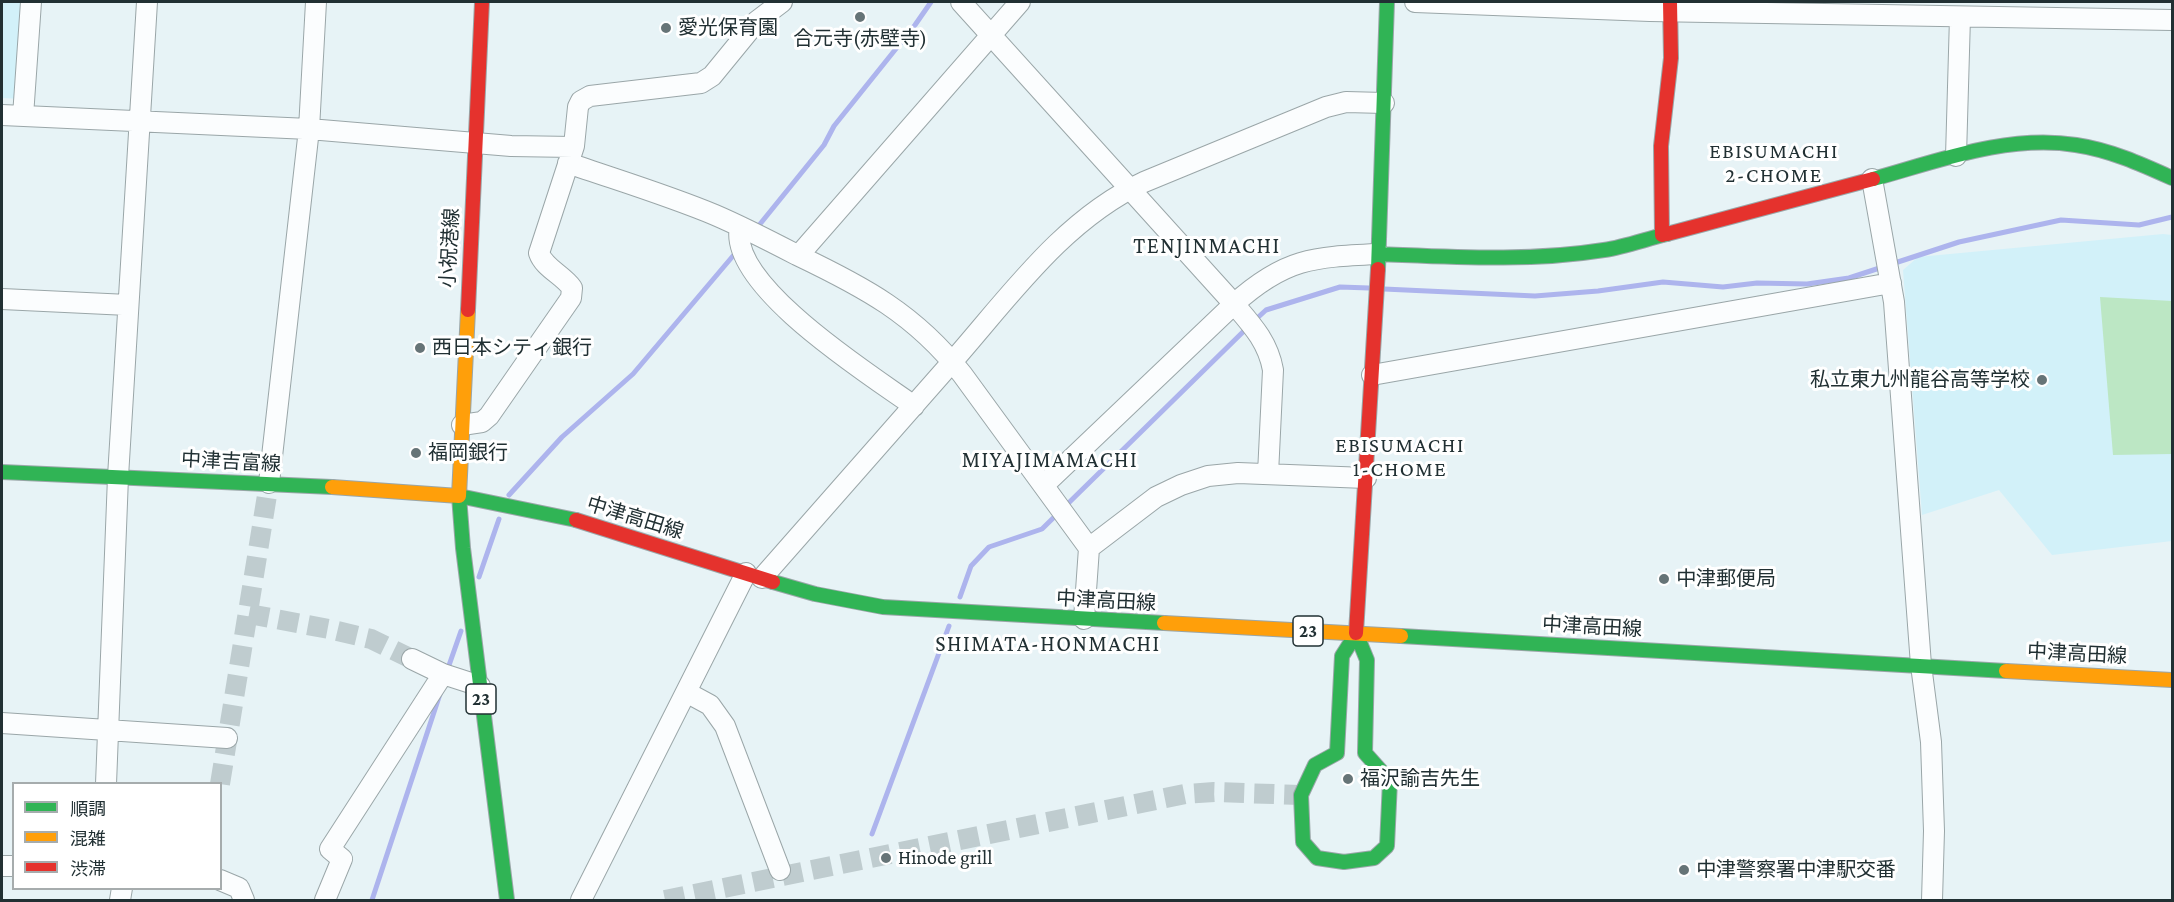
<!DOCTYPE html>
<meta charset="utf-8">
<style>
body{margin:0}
#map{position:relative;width:2174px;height:902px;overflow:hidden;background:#e7f3f6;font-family:"Crimson Pro","Noto Sans JP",serif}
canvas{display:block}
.frame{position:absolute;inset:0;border:3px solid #213033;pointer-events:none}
.legend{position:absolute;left:12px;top:782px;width:210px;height:108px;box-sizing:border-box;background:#fff;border:2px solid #a6acad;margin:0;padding:8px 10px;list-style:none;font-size:18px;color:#213033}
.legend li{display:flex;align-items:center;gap:12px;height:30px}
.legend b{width:30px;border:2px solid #a6acad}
</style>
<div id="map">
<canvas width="2174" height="902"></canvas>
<div class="frame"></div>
<ul class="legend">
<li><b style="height:8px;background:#30b455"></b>順調</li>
<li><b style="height:8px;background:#ff9f0a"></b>混雑</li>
<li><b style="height:8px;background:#e5322d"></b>渋滞</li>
</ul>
</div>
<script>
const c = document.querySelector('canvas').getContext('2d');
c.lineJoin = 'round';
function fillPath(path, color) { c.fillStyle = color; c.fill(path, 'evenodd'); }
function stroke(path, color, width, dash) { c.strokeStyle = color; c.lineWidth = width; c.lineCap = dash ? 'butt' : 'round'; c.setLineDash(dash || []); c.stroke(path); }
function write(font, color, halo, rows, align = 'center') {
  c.font = font + ' "Crimson Pro","Noto Sans JP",serif'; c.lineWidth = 6; c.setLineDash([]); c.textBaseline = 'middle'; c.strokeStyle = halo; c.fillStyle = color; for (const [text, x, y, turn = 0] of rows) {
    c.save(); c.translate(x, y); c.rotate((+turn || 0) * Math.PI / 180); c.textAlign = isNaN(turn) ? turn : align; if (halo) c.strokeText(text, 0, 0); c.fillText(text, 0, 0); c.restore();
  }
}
const built = new Path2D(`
 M2 2H27L23 99 2 98Z
 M2163 234 2172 235V541L2052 555 1999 490 1922 515 1903 270 1918 257Z`);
const green = new Path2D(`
 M2100 297 2172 301V454L2113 455Z`);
const stream = new Path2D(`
 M756 229 824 145 834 126 915 25 931 2
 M1384 289 1535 296 1598 291 1663 282 1723 287 1757 283 1807 284 1849 278 1959 242 2061 220 2139 225 2172 217
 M1254 321 1266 310 1340 287 1369 288
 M509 495 562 437 633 374 738 250
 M479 577 499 519
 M960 597 971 566 989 547 1042 529 1248 327
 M447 671 461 631
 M872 834 949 626
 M372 900 440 694`);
const streetTunnel = new Path2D(`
 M249 614 329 629 371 639 412 659
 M220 784 269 483
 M665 900 1185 794 1214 792 1301 795`);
const street = new Path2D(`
 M961 2 1234 304C1252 325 1268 342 1273 370L1268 474
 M1415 2 1650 11 2172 20
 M2 115 309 129 511 146 573 147
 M23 116 31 2
 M1956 156 1960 17
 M568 163C617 180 667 195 715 215 743 227 770 241 797 255 864 287 915 314 962 374L1089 548 1084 619
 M1872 179 1894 302 1921 665 1931 742 1934 831 1932 900
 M740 227C727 285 872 376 914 406
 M799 255 1020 2
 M2 299 128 305
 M1372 375 1891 283
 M462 425 482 422 489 416 571 298 572 288C563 275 544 268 539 253L574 146 578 107 581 101 590 96 701 83 712 76 757 21 782 2
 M269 483 309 129 316 2
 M1044 485 1234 304C1285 258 1313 257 1379 254
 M1089 548 1156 497 1181 485 1208 476 1238 473 1366 478
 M762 578C825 506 889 434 952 362 1010 296 1063 220 1144 182L1326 107 1346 102 1384 103
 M412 659 443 674 480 686
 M686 692 710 705 725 726 780 870
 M2 723 227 738
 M106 784 118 477 147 2
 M2 866H14
 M220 880 239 888 244 900
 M120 900 122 888
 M325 900 342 859 330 849 443 674
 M581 900 746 573`);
const fast = new Path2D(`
 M1873 179C1938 161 2008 134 2076 145 2110 150 2141 164 2172 178
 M1379 254C1454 257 1529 262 1604 250 1625 247 1646 239 1667 234
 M1378 269 1387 2
 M2 472 332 487
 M773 582 815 594 883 607 1164 623
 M1356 634 1342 656 1337 753 1315 765 1301 795 1303 842 1317 858 1344 862 1374 858 1387 846 1390 781 1365 753 1367 660 1356 633
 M1401 636 2006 671
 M507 900 463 548 459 496 576 520`);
const slow = new Path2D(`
 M332 487 459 496 468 310
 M1164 623 1401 636
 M2006 671 2172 680`);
const jam = new Path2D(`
 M1667 234 1873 179
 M1662 235 1661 146 1671 58 1670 2
 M468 310 482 2
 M576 520 773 582
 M1356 633 1378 269`);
const markers = [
 [860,17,6,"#667477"],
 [666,28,6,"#667477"],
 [420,348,6,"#667477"],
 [2042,380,6,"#667477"],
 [416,453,6,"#667477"],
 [1664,579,6,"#667477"],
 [1348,779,6,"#667477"],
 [886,858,6,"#667477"],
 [1684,870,6,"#667477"]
];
const shields = [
 [1308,631,30],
 [481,699,30]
];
const shieldNames = [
 ["23",1308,631],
 ["23",481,699]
];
const poiNames = [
 ["愛光保育園",678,28],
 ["合元寺(赤壁寺)",860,39,"center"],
 ["西日本シティ銀行",432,348],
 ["私立東九州龍谷高等学校",2030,380,"right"],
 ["福岡銀行",428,453],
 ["中津郵便局",1676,579],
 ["福沢諭吉先生",1360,779],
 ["Hinode grill",898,858],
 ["中津警察署中津駅交番",1696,870]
];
const streetNames = [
 ["小祝港線",450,248,-87],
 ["中津吉富線",231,462,3],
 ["中津高田線",635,518,17],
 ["中津高田線",1106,601,3],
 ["中津高田線",1592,627,3],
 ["中津高田線",2077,654,3]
];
const neighbourhoodNames = [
 ["EBISUMACHI",1774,152],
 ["2-CHOME",1774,176],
 ["EBISUMACHI",1400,446],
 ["1-CHOME",1400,470]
];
const quarterNames = [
 ["TENJINMACHI",1207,246],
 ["MIYAJIMAMACHI",1050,460],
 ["SHIMATA-HONMACHI",1048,644]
];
fillPath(built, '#d2f1f9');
fillPath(green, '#bce7c4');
stroke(stream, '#adb4ed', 5);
stroke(streetTunnel, '#bfcccf', 20, [20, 10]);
stroke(street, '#9aa6a8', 22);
stroke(fast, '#9aa6a8', 16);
stroke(slow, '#9aa6a8', 16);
stroke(jam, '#9aa6a8', 16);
stroke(street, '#fbfdfe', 20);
stroke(fast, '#30b455', 14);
stroke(slow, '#ff9f0a', 14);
stroke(jam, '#e5322d', 14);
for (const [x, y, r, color] of markers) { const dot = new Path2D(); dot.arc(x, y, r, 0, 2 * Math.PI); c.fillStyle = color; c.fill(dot); stroke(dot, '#fff', 2); }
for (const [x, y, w] of shields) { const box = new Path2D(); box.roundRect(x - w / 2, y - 15, w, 30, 4.5); c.fillStyle = '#fff'; c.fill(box); stroke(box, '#213033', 1.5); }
write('bold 18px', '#213033', null, shieldNames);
write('20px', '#213033', '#fff', poiNames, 'left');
write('20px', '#213033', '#fff', streetNames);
c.letterSpacing = '1.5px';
write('21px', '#213033', '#fff', neighbourhoodNames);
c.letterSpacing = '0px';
c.letterSpacing = '1.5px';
write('22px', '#213033', '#fff', quarterNames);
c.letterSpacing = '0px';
</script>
